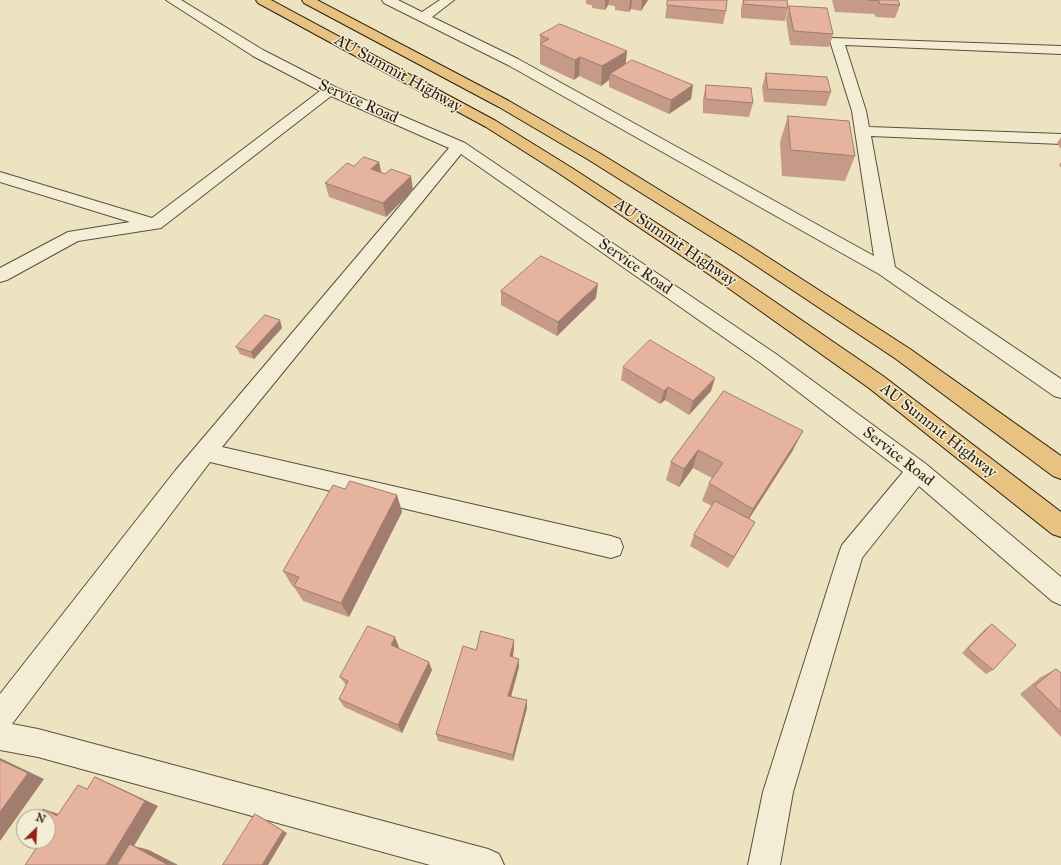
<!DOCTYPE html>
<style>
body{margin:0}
#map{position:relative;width:1061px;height:865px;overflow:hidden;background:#eee3c0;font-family:"IM FELL Great Primer",serif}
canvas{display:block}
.north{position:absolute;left:16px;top:809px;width:40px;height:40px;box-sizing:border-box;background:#f4edd6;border:1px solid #a49a87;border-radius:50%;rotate:24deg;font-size:11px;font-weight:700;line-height:16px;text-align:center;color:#2c1e11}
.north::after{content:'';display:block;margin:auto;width:14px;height:18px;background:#8f2418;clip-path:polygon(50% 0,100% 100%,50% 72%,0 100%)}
</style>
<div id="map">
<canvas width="1061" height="865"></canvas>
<div class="north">N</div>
</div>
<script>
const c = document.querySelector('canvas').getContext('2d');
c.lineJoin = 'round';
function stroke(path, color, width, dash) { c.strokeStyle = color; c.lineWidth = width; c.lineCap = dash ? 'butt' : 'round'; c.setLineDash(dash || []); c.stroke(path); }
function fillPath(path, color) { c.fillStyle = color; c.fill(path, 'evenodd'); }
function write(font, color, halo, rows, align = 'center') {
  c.font = font + ' "IM FELL Great Primer",serif'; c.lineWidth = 3; c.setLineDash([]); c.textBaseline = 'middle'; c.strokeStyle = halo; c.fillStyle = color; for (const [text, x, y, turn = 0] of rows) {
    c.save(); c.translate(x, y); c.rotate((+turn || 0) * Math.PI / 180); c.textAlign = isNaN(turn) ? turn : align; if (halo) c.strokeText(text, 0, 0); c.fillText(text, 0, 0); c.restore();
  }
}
const minor = new Path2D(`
 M166 0H181L263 50 335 87 465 143 776 354 926 464 1061 577V605L1052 601 919 486 862 558 793 792 780 865H748L763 792 839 553 842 545 903 472 762 364 461 154 222 447 611 536 620 539 623 547 620 555 611 558 210 462 12 724 38 729 488 849 499 854 504 865H430L38 757 0 750V694L175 471 449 148 331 96 161 228 78 241 7 280 0 282V268L68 232 130 222 0 182V172L152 218 320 91 253 56Z
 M382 0H398L422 12 440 0H454L432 17 518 59 874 256 852 111 830 41 832 38 1061 46V54L845 45 866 111 869 127 1061 134V144L871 136 895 267 1061 379V398L1054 396 879 274 508 65 384 3Z`);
const primary = new Path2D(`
 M256 0H271L496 121 572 168 724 267 883 376 1061 512V537L1052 534 869 388 710 275 560 174 486 127 258 3Z
 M302 0H317L509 101 601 154 752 247 910 349 1061 456V479L1053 476 896 359 740 255 589 160 499 107 304 3Z`);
const wall = new Path2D(`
 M586 0H648L641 11 631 9 629 12 615 10V6L608 5 605 10 592 8V5L586 4Z
 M743 0H787L788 8 785 21 741 18V9Z
 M832 0H898L900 5 895 18 876 17 874 14 835 12Z
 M667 5 726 11 723 24 665 18Z
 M789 6 833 34 829 47 790 45 786 19Z
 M540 35 627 51 625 64 693 85 691 99 669 114 609 87V80L601 86 579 76 574 80 540 64Z
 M766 73 831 92 826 106 764 102 762 87Z
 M706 85 753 103 749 117 703 113V99Z
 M788 116 855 156 845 181 782 176 780 142Z
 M1061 137V149L1057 143Z
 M379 162 381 173 413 190 386 217 329 197 325 183 354 166Z
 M1061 162V168L1059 165Z
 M501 291 596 298 557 336 501 305Z
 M282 328 254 359 240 354 236 347Z
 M623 367 711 391 689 415 665 400 660 404 621 380Z
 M724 391 793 450 749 519 755 522 749 533 728 568 690 546 694 535 712 506 702 501 709 483 712 478 693 468 679 487 666 480 671 462Z
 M345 489 397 495 402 512 349 617 303 601 294 587H293L283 571Z
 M992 624 993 670 986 674 962 653 985 629Z
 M399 647 398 649 432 670 402 733 344 707 339 699 346 685 340 677Z
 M514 649 513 657 519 667 511 696 527 708 513 761 438 741 436 734 476 650Z
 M1056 669 1061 673V737L1020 694 1041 677Z`);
const shadedWall = new Path2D(`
 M605 0H609L608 5 605 10Z
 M630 0H632L631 9 629 12Z
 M642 0H648L641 11Z
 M627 51 625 71 610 74 609 80 601 86 602 66Z
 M580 57 579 76 574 80 575 60Z
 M693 85 691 99 669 114 671 100Z
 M379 162 382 176 371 169Z
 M411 176 413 190 386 217 383 203Z
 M598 284 596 298 557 336 558 322Z
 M280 320 282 328 254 359 251 352Z
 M715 378 711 391 689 415 693 401Z
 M668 387 665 400 660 404 664 391Z
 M803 431 793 450 745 525 753 509Z
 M698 450 693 468 679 487 684 469Z
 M397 495 402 512 349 617 341 603Z
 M755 522 749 533 728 568 734 557Z
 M395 637 399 647 395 655 391 645Z
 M514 640V649L511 665 510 656Z
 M519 659V667L509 704 508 696Z
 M429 662 432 670 402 733 398 725Z
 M527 700V708L513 761V755Z
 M0 758 44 779 0 841Z
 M95 777 109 783 158 806 134 846 149 850 178 865H106Z
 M43 809 59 814 57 816Z
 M259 816 287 833 268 865H262Z`);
const building = new Path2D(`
 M668 0H727L726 11 667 5Z
 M744 0H787L788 8 744 4Z
 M868 0H898L900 5 880 4 879 1Z
 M789 6 827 8 833 34 794 31Z
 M560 24 627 51 602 66 580 57 575 60 540 44 549 39 540 35Z
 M632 60 693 85 671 100 610 74Z
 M766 73 827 77 831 92 768 89Z
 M706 85 751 88 753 103 706 99Z
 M788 116 849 121 855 156 791 150Z
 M364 157 379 162 371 169 385 174 391 169 411 176 383 203 325 183 347 163 354 166Z
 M541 256 598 284 558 322 501 291Z
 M265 315 280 320 251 352 236 347Z
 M650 340 715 378 693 401 668 387 664 391 623 367Z
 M724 391 803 431 753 509 709 483 723 463 698 450 684 469 671 462Z
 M350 481 397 495 341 603 294 586 299 577 283 571 333 485 345 489Z
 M715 501 755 522 734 557 694 535Z
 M992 624 1016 645 993 670 968 649Z
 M368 626 395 637 391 645 429 662 398 725 339 699 348 681 340 677Z
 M481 631 514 640 510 656 519 659 508 696 527 700 513 755 436 734 463 646 476 650Z
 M1056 669 1061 673V712L1035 686Z
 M0 760 28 773 0 812Z
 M95 777 145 801 106 865H25L39 844 33 841H48V817H38L43 809 57 816 78 785 87 789Z
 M255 814 283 831 262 865H223Z
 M130 844 168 865H117Z`);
const streetNames = [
 ["AU Summit Highway",398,74,29],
 ["Service Road",358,102,24],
 ["AU Summit Highway",675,243,34],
 ["Service Road",635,267,35],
 ["AU Summit Highway",938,431,38],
 ["Service Road",898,457,38]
];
stroke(minor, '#5c4f3d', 2);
stroke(primary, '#2c1e11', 2);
fillPath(minor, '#f4edd6');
fillPath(primary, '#e7c280');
fillPath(wall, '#c59a88');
fillPath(shadedWall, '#a07d6f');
fillPath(building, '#e5b39e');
stroke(building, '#a07d6f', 1);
write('16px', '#2c1e11', '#f4edd6', streetNames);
</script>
